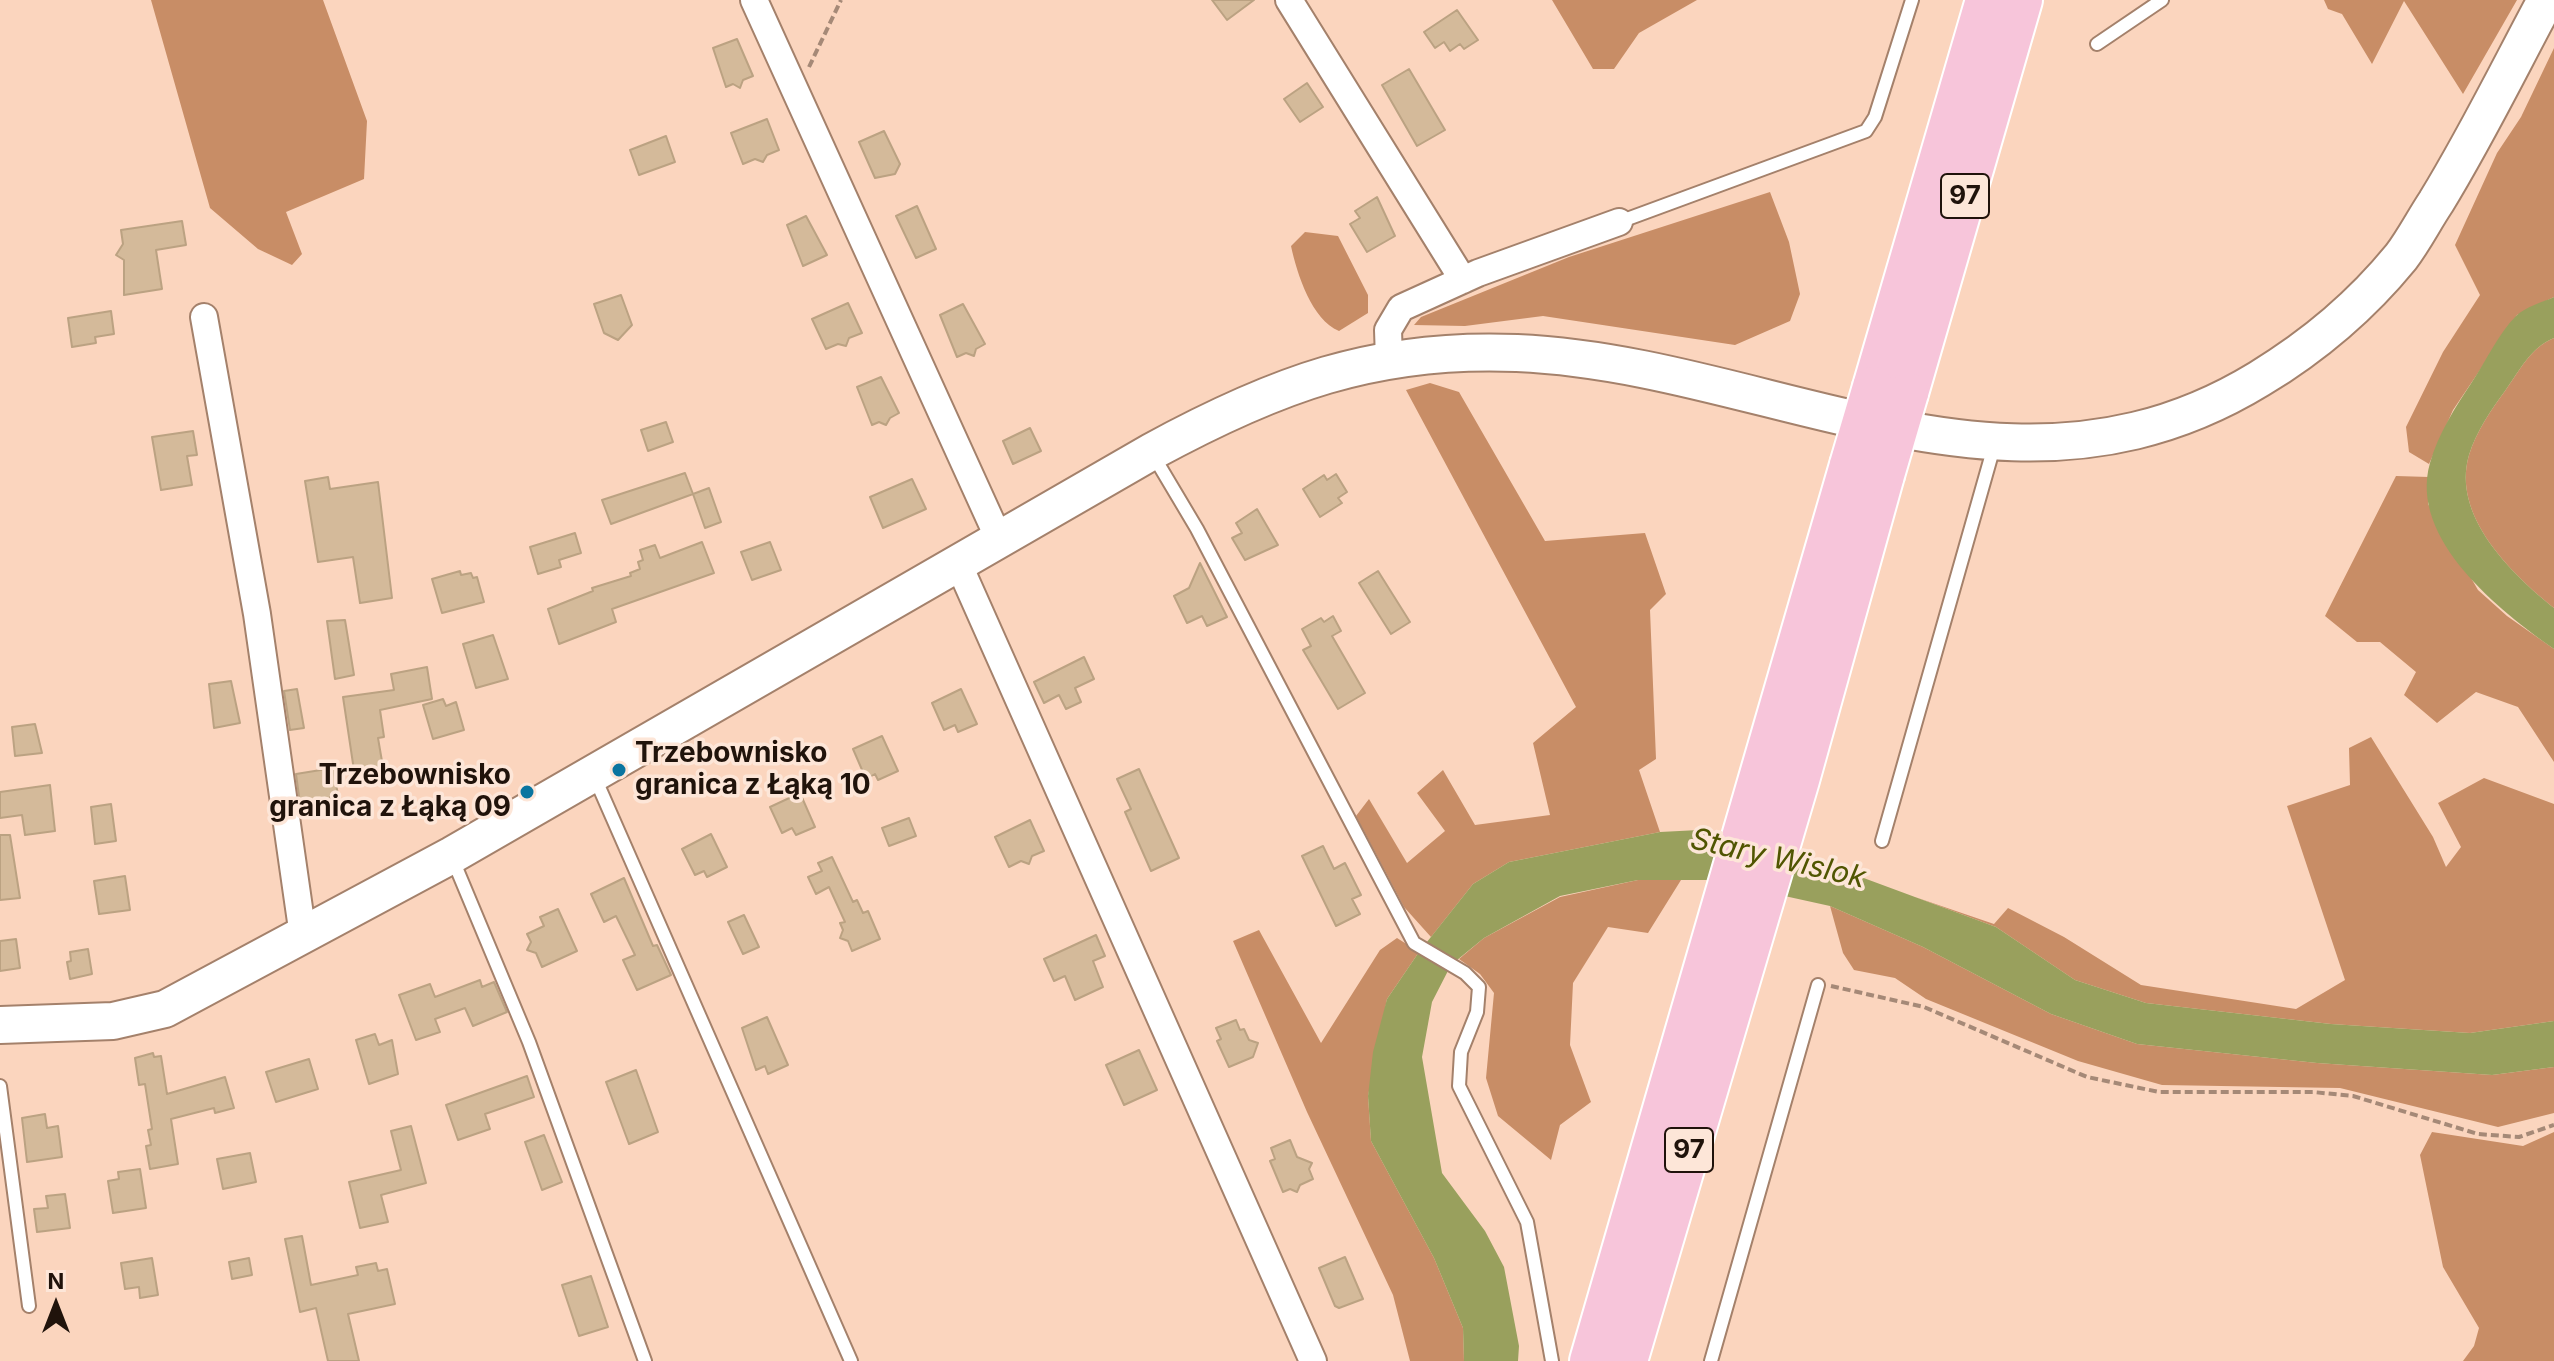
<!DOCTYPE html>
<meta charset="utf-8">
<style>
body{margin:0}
#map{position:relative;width:2554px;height:1361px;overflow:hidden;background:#fbd5be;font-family:Inter,sans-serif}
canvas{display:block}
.north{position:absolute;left:16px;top:1265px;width:80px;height:80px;-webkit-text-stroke:6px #fde6d8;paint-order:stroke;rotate:0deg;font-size:22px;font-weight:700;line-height:32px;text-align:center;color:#20130b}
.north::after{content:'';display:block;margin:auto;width:28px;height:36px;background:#20130b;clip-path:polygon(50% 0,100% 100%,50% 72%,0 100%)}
</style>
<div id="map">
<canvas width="2554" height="1361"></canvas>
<div class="north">N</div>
</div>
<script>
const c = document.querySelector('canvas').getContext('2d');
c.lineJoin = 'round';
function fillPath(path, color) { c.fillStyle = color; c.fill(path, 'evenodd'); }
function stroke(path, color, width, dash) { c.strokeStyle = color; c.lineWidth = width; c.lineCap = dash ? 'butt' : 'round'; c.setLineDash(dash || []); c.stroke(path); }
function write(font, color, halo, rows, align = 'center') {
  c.font = font + ' Inter,sans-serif'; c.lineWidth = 7; c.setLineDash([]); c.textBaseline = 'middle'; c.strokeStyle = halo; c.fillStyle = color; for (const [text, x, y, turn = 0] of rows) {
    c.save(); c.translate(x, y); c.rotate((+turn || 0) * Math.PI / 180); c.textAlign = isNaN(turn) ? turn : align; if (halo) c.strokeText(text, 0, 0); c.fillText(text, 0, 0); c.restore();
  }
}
const forest = new Path2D(`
 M151 0H323L367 121 364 179 286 212 302 254 292 265 258 249 210 208Z
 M1552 0H1697L1639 33 1614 69H1593Z
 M2324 0H2517L2463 94 2404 1 2372 64 2342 14 2328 9Z
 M2554 48V297L2517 315 2453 410 2429 464 2409 452 2406 427 2443 352 2480 295 2455 245 2497 153 2521 117Z
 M1770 192 1789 242 1800 294 1790 321 1735 345 1543 316 1465 326 1414 325 1421 317 1569 257Z
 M1305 232 1338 236 1368 295V313L1339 331C1312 320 1297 274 1291 246Z
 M2554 338V608C2512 574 2451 516 2469 455 2476 432 2491 410 2505 391 2520 370 2530 348 2554 338Z
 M1430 383 1459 392 1545 541 1645 533 1666 594 1650 610 1656 759 1639 770 1660 832 1509 862 1473 884 1431 937 1404 907 1356 816 1369 799 1407 863 1445 831 1417 793 1443 770 1475 825 1550 815 1533 743 1576 707 1406 390Z
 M2396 476 2429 477 2428 504 2478 590 2507 616 2554 649V762L2518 707 2476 692 2437 723 2404 695 2416 672 2380 642H2357L2325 616Z
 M2371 737 2433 837 2446 867 2461 847 2438 803 2484 778 2554 804V1021L2470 1033 2331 1024 2146 1003 2075 980 1996 927 1915 897 1994 924 2008 908 2064 937 2141 985 2296 1009 2345 980 2287 806 2350 785 2349 748Z
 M1638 880H1681L1648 933 1608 927 1573 983 1570 1045 1591 1102 1560 1125 1551 1160 1498 1116 1486 1078 1494 993 1480 974 1459 959 1484 938 1560 897Z
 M1830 906 1923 947 2051 1014 2137 1044 2317 1063 2492 1075 2554 1067V1113L2498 1127 2340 1088 2162 1085 2078 1061 1926 999 1895 978 1854 970 1843 953Z
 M1259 930 1321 1043 1380 950 1397 938 1419 952 1387 999 1368 1096 1371 1141 1434 1258 1463 1328 1464 1361H1410L1393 1295 1307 1112 1233 941Z
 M2432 1132 2523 1146 2554 1132V1361H2463L2474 1346 2479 1328 2443 1267 2420 1155Z`);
const water = new Path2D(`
 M2554 297V338C2530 348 2520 370 2505 391 2491 410 2476 432 2469 455 2451 516 2512 574 2554 608V649C2500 611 2408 539 2430 463 2438 434 2456 406 2472 382 2486 361 2499 333 2516 316 2525 307 2543 302 2554 297Z
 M1699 830 1761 840 1996 927 2075 980 2146 1003 2331 1024 2470 1033 2554 1021V1067L2492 1075 2317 1063 2137 1044 2051 1014 1923 947 1830 906 1712 880H1638L1560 896 1484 938 1451 965 1432 1002 1422 1057 1442 1173 1485 1231 1504 1267 1519 1346 1518 1361H1464L1463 1328 1434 1258 1371 1141 1368 1096 1373 1052 1387 999 1419 952 1473 884 1509 862 1660 832Z`);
const building = new Path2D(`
 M1212 0H1254L1227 20Z
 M1457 10 1478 40 1464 49 1460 44 1450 51 1444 42 1435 48 1424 32Z
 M737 39 753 76 743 80 740 88 733 84 726 87 713 48Z
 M1409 69 1445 130 1417 146 1382 85Z
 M1307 83 1323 107 1300 122 1284 99Z
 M767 119 779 150 767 155 763 162 755 159 743 164 731 133Z
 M884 131 900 164 895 174 875 178 859 142Z
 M666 136 675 162 639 175 630 150Z
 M1377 197 1395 236 1367 252 1350 224 1360 218 1355 211Z
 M917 206 936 249 916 258 896 216Z
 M806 216 827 255 803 266 787 225Z
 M182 221 186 245 156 250 162 289 124 295V260L116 255 123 244 121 230Z
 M621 295 632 325 618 340 604 333 594 304Z
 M848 303 862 333 849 338 846 346 838 344 826 349 812 319Z
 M963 304 985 344 976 349 974 356 966 353 957 357 940 315Z
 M111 311 114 334 95 337 96 343 72 347 68 318Z
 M881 377 899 413 890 418 886 425 879 422 872 425 857 387Z
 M666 422 673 442 648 451 641 430Z
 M1030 428 1041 451 1013 464 1003 441Z
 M193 431 197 455 187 456 192 485 161 490 152 437Z
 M685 473 693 494 611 524 602 500Z
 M1336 474 1347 492 1338 498 1342 503 1320 517 1303 489 1324 475 1327 480Z
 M328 477 330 489 378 482 392 598 360 603 353 557 318 562 305 481Z
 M912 479 926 509 883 528 870 497Z
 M709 488 721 522 705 528 693 494Z
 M1257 509 1278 545 1245 560 1232 538 1242 533 1236 523Z
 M575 533 581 553 559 560 561 567 538 574 530 547Z
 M702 542 714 573 612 609 616 622 559 644 548 609 593 591 592 588 631 576 630 573 640 569 638 562 643 560 640 550 655 545 660 558Z
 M770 542 781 570 752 580 741 552Z
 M1200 563 1227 617 1207 626 1202 616 1187 623 1174 596 1189 588Z
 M460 571 461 575 471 573 473 578 477 577 484 602 442 613 432 579Z
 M1378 571 1410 622 1391 634 1359 583Z
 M1333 616 1341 631 1332 636 1365 693 1338 709 1303 650 1311 646 1302 629 1321 618 1324 622Z
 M345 620 354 675 335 679 327 621Z
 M493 635 508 679 476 688 463 644Z
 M1084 657 1094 679 1075 688 1081 702 1066 709 1059 695 1044 703 1034 682Z
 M427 667 432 699 380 710 384 737 378 738 384 773 355 777 343 697 394 690 391 674Z
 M231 681 240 723 214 728 209 684Z
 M297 689 304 728 290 730 284 691Z
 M961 689 977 724 958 732 955 725 944 730 932 703Z
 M443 699 446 706 456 702 464 730 433 739 423 705Z
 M35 724 42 753 15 756 12 727Z
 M882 736 898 771 878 780 875 774 866 779 853 749Z
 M333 768 338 795 330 797 331 806 301 811 296 774Z
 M1139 769 1179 858 1151 871 1125 812 1131 809 1117 779Z
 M50 785 55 831 25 835 22 815 0 818V792Z
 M800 793 815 827 796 835 792 828 782 833 770 807Z
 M111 804 116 841 95 844 91 807Z
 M909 818 916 836 889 846 882 828Z
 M1030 820 1044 851 1032 856 1029 864 1021 861 1009 867 995 837Z
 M711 834 727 867 707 877 704 871 695 875 682 849Z
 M0 835H10L20 898 0 900Z
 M1323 846 1334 869 1345 863 1361 895 1352 899 1360 914 1336 926 1302 856Z
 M832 857 853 902 857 900 863 913 868 911 880 939 852 951 848 941 840 938 843 930 840 923 845 922 829 887 816 894 808 877 822 871 818 863Z
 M125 876 130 910 99 914 94 881Z
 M624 878 653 946 657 945 671 975 637 990 623 960 635 955 616 916 604 922 591 894Z
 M558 909 577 951 542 967 536 953 527 950 531 942 527 934 544 926 540 917Z
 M744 915 759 947 743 954 728 922Z
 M1096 935 1105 956 1093 961 1103 987 1075 1000 1065 976 1054 981 1044 959Z
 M16 939 20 968 0 971V941Z
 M88 949 92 974 70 979 67 962 71 961 70 952Z
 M480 980 482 987 494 982 507 1012 473 1026 465 1008 435 1019 440 1032 416 1040 399 995 430 984 435 997Z
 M767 1017 788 1065 768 1074 765 1066 756 1070 742 1028Z
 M1236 1020 1240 1030 1244 1029 1249 1040 1258 1043 1253 1057 1229 1067 1217 1041 1221 1039 1216 1028Z
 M375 1034 379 1045 392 1040 398 1074 369 1084 356 1040Z
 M1139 1050 1157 1090 1124 1105 1106 1065Z
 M153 1053 154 1057 161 1056 167 1094 225 1077 234 1108 215 1113 214 1108 171 1119 178 1164 150 1169 146 1146 151 1145 148 1130 152 1129 145 1084 139 1085 135 1058Z
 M309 1059 318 1089 276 1102 266 1072Z
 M636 1070 658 1132 629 1144 606 1082Z
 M527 1076 534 1097 485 1114 490 1129 458 1140 446 1105Z
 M45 1114 47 1128 58 1126 62 1157 27 1162 22 1118Z
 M411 1126 426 1183 381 1195 388 1222 360 1228 349 1182 401 1170 391 1131Z
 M544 1135 562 1182 542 1190 525 1142Z
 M1290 1140 1297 1157 1312 1163 1309 1169 1313 1179 1300 1185 1297 1192 1290 1189 1283 1192 1270 1161 1275 1159 1271 1148Z
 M250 1153 256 1182 223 1189 217 1159Z
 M140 1169 146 1208 113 1213 108 1181 119 1179 118 1172Z
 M65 1194 70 1228 37 1232 34 1209 48 1208 46 1196Z
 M302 1236 311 1285 358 1275 356 1267 376 1263 378 1271 387 1269 395 1304 348 1314 359 1361H328L316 1308 300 1312 285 1239Z
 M1345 1257 1363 1299 1339 1308 1335 1306 1319 1268Z
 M152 1258 158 1295 140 1298 139 1287 125 1289 121 1263Z
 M249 1258 252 1275 232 1279 229 1262Z
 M591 1276 608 1327 579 1336 562 1285Z`);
const path = new Path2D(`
 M809 67 841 0
 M1831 986 1924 1007 2087 1077 2159 1092H2313L2353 1096 2478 1134 2519 1137 2554 1125`);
const lane = new Path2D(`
 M2097 44 2162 0
 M1619 222 1866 131 1875 117 1912 0
 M1153 455 1197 529 1414 943 1465 973 1479 987 1477 1012 1461 1052 1459 1086 1527 1222 1552 1361
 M595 778 851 1361
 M1882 841 1995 443
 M453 860 529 1042 645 1361
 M0 1086 29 1306
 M1711 1361 1818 985`);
const street = new Path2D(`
 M754 0 999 539
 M1289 0 1463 280
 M204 317 257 614 303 936
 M1389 359 1388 330 1401 308 1478 273 1619 222
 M958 563 1313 1361`);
const secondary = new Path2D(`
 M0 1025 113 1021 165 1009 452 855 1151 452C1274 385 1374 347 1517 353 1773 364 2010 531 2259 379 2312 347 2361 306 2401 257 2414 240 2424 220 2436 202 2476 137 2510 67 2546 0`);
const primary = new Path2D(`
 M1873 387 1986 0
 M1908 393 2022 0
 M1590 1361 1850 465
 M1627 1361 1799 780 1884 475`);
const primaryBridge = new Path2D(`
 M1850 465 1873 387
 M1884 475 1908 393`);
const markers = [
 [619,770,8,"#0a75a0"],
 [527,792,8,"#0a75a0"]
];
const shields = [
 [1965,196,48],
 [1689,1150,48]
];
const shieldNames = [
 ["97",1965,196],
 ["97",1689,1150]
];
const poiNames = [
 ["Trzebownisko",635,754],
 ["granica z Łąką 10",635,786],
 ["Trzebownisko",511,776,"right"],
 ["granica z Łąką 09",511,808,"right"]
];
const waterNames = [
 ["Stary Wislok",1778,859,13]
];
fillPath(forest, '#c88d66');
fillPath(water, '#99a05d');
fillPath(building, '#d4ba9a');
stroke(building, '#bba282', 2);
stroke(lane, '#a4816b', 16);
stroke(street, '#a4816b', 30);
stroke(secondary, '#a4816b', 40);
stroke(primary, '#fff', 44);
stroke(path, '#a58977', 4, [8, 4]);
stroke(lane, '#fff', 12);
stroke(street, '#fff', 26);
stroke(secondary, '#fff', 36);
stroke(primary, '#f7c5da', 40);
stroke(primaryBridge, '#fff', 44, []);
stroke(primaryBridge, '#f7c5da', 40);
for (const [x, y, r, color] of markers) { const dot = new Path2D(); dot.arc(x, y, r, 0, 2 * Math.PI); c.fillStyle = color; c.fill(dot); stroke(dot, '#fde6d8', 3); }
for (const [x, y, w] of shields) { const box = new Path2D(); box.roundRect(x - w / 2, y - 22, w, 44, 6); c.fillStyle = '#fde6d8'; c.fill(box); stroke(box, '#20130b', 2); }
write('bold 26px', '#20130b', null, shieldNames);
write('bold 28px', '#20130b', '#fde6d8', poiNames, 'left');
write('italic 30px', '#505501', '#fde6d8', waterNames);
</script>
